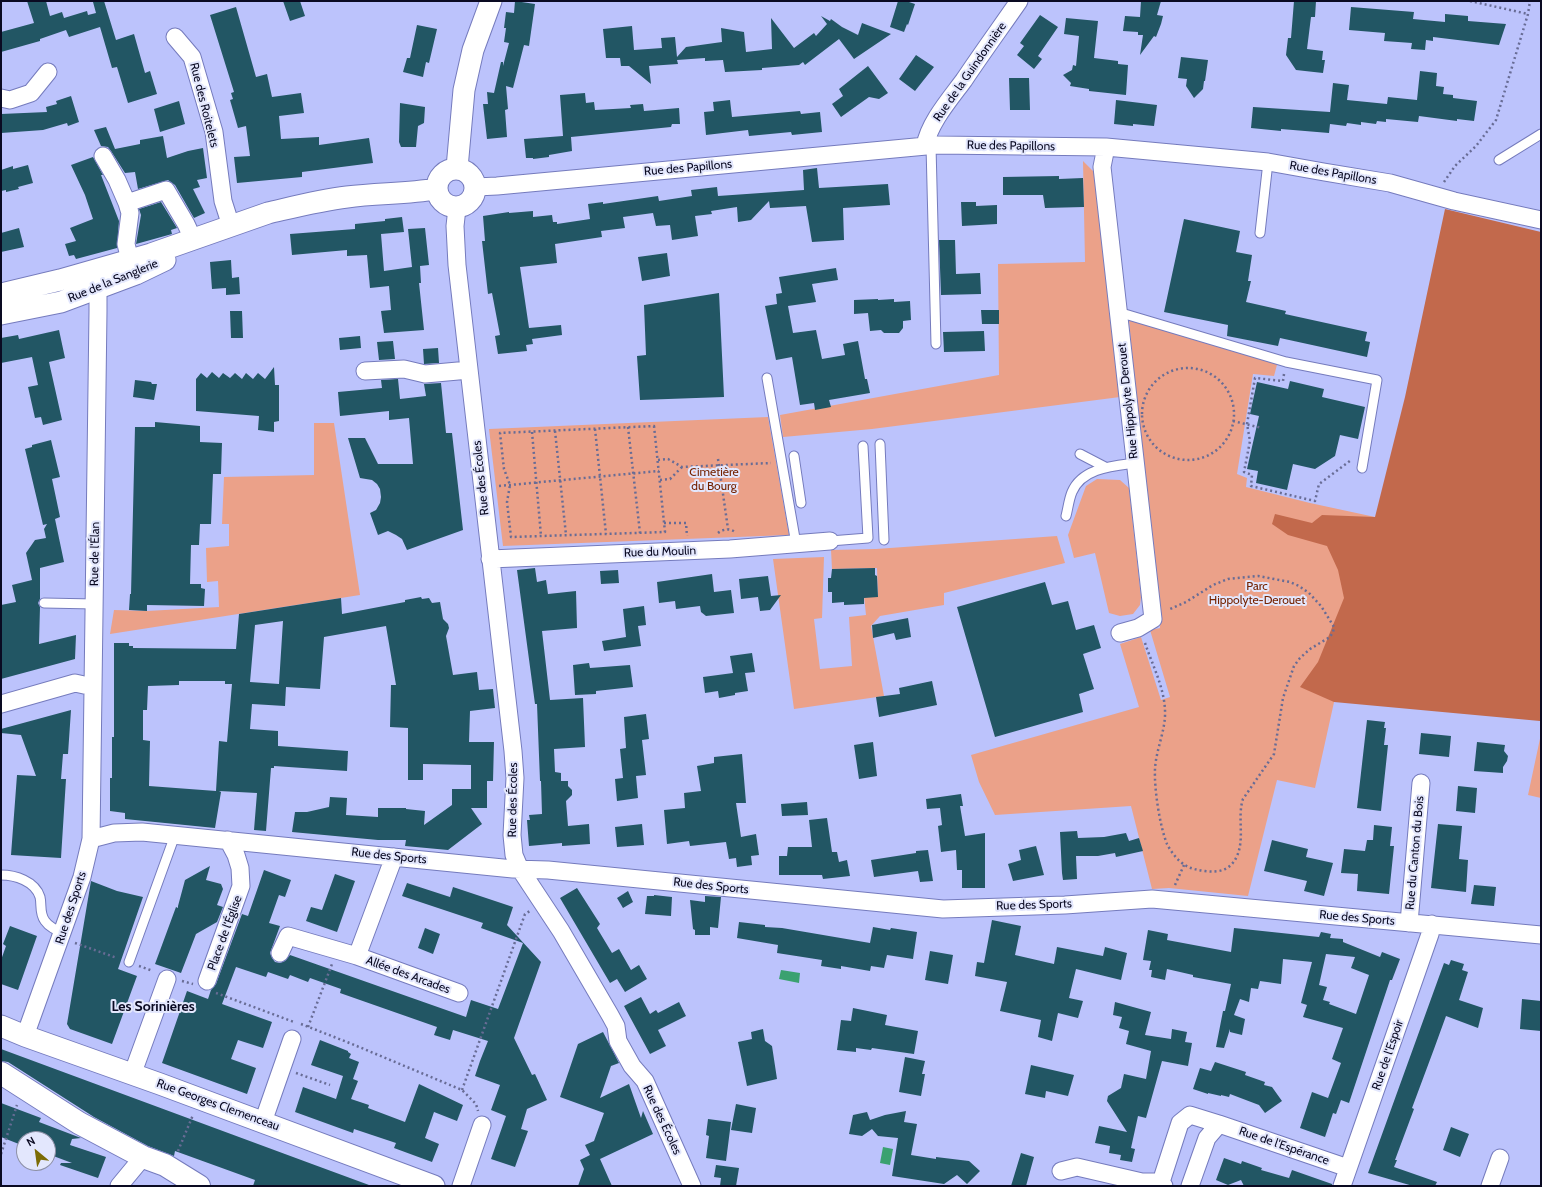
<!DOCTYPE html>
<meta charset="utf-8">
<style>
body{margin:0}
#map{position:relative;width:1542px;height:1187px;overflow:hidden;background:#bcc3fc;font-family:Cabin,sans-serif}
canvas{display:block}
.frame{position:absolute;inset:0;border:2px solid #0a0a22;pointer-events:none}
.north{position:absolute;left:16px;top:1131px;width:40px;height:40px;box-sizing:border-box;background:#e3e7fd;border:1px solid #8c8fa5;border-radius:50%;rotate:331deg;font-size:11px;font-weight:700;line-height:16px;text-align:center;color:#0a0a22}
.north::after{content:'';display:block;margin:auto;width:14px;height:18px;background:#7c6c05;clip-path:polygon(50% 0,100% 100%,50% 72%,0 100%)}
</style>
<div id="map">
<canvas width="1542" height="1187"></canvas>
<div class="frame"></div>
<div class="north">N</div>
</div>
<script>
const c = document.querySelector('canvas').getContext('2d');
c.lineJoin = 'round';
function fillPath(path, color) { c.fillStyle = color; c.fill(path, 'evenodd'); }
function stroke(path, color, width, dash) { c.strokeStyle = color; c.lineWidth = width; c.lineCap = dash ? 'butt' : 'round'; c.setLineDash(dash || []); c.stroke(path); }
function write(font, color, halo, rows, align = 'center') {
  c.font = font + ' Cabin,sans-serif'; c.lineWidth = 4; c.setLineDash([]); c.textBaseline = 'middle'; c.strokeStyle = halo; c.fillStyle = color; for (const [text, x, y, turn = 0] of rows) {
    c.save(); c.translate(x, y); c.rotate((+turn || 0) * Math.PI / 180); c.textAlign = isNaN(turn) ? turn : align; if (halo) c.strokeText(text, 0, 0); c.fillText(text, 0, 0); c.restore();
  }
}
const green = new Path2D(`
 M1083 161 1095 173 1120 397 872 429 783 437 780 415 999 375 998 264 1085 262Z
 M1129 320 1278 361 1274 376 1253 374 1237 474 1247 478 1246 487 1310 503 1375 517 1315 788 1277 780 1248 896 1169 888 1152 889 1131 806 995 815 979 782 971 755 1139 707 1120 644 1141 637 1161 700 1170 697 1150 630 1160 628 1141 452Z
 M768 417 789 535 503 546 489 429Z
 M314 423H334L360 595 110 634 114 610 147 611 219 607 218 581 207 582 206 548 229 546V524H222L224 477 314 475Z
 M1097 479 1120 480 1129 488 1141 597 1140 605 1133 614 1120 616 1109 613 1095 553 1074 558 1068 535 1086 486Z
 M1057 536 1065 563 944 593V605L880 616 871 626 884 696 794 709 773 559 824 557 822 618 814 619 820 669 852 666 849 617 866 615 864 596 878 597 877 568 832 569 831 550 876 549Z
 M1541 734V798L1528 795Z`);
const forest = new Path2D(`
 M1445 209 1541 232V715L1540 721 1334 702 1300 687 1318 662 1344 598 1338 570 1327 546 1288 535 1272 524 1275 514 1312 523 1322 515 1375 517 1405 397Z`);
const water = new Path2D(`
 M781 970 800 973 799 983 779 979Z
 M883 1147 893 1149 890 1165 880 1163Z`);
const building = new Path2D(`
 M27 1H46L50 16 62 12 64 18 87 11 88 15 96 13 93 2 104 1 116 40 134 34 145 73 150 71 157 94 128 103 117 67 112 68 100 27 69 37 66 30 40 39V41L1 52V32L34 23Z
 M283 1H300L305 16 290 21Z
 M515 1 535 4 529 46 524 45 513 88 506 86 508 109 505 110 507 137 487 139 483 104H488L487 92 494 93 501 62H503V66L509 43 504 42 506 28H504L506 12 514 13Z
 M898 1H906L915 4 908 25 907 24 904 32 890 27Z
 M1141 1H1161L1157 15 1163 16 1161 24 1156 37 1154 36 1140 55 1143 35H1138V32L1123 31 1125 16 1140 17Z
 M1294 1H1316L1315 17H1311L1307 49 1323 51 1322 60H1325L1323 73 1296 70 1286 55 1288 38H1291Z
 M236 7 256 77 267 74 272 97 301 93 304 113 279 116 281 139 319 137V145L369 138 373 163 302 172V177L237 183 234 157 250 156 246 126 238 128 230 100 233 99 231 93 234 92 210 15Z
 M1351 7 1414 12 1413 19 1445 22V14L1468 16V21L1506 24 1499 45 1433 37V41L1426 40 1425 50 1411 49 1412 43 1384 41 1385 33 1349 30Z
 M1040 15 1058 27 1038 56 1042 59 1034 69 1017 55 1024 46 1020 43Z
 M821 16 830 21 831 19 842 27 858 35 862 23 891 34 854 59 839 39 805 65 803 62 799 65 762 68V70L725 72 723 60 705 61V58L677 60 678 64 649 66 651 84 629 66H621L620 58H606L603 29 632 26 634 50 662 48 661 38 675 37 677 57 686 47 722 42 721 28 744 32 746 52 772 49 771 18 794 48 814 33 816 36 827 24Z
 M1066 18 1098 21 1094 58 1118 61V64L1128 65 1126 95 1089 91V89L1070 86 1071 83 1063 75 1072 70 1073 65 1076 66 1079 36 1064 34Z
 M417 25 437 29 429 63 426 62 423 77 403 72 407 58H410Z
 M916 55 934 67 915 91 899 79Z
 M1181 57 1208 60 1205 81H1204L1203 89 1194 98 1186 86 1187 79 1178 78Z
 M868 66 888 93 879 99 869 97 841 117 832 104 843 96 839 89Z
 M1420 71 1437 73 1436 86 1444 87 1443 94 1453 95V98L1477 101 1474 121 1457 119V121L1419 116 1418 122 1386 119V122L1377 121 1376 124 1361 122V125L1347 123 1346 126 1330 124 1329 133 1281 129V131L1251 128 1253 107 1330 112 1333 83 1349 85 1347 100 1387 104 1388 97 1417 100Z
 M1009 78H1029L1030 110H1010Z
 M585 93 586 103 594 102 595 110 631 108 630 105 643 104 644 111 679 108 680 124H672L671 127 571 137 572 151 549 155V157L533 159V158H526L524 139 563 136 560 95Z
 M71 96 79 122 68 126 67 123 43 130 1 133V114L47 112 46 107 57 104 56 101Z
 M730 100 732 117 800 111 801 114 820 112 822 132 792 135 791 132 749 136 748 130 706 135 704 112 714 111 713 102Z
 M1116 100 1157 105 1154 126 1133 124V126L1114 124Z
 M179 101 185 124 160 132 154 109Z
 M400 103 425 107 424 123 418 126 416 147H401L399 142Z
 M106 127 115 149 140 144V140L163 136 167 158 188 151 203 148 207 178 197 180 200 187 193 189 205 213 194 218 175 185 168 180 138 189 135 172 125 173 111 151 108 147 101 146 94 130Z
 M93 157 103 175H101L119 221 117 248 76 259 74 255 69 256 65 244 76 241 70 228 93 219 85 195 71 165Z
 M28 165 33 183 18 187 19 189 6 192V190L1 191V170L13 166V169Z
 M817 168 819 188 888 184 890 205 843 208 844 240 812 242 806 206 770 208 769 201 751 220 738 222 737 207 711 211 712 214 695 216 698 236 672 240 670 225 656 226 653 213 623 217 625 228 601 231 602 237 555 244 557 263 520 267 529 328 561 325 562 335 532 339 533 344 526 345 527 351 498 354 495 336 500 335 492 293 488 294 482 241H485L483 216 509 212V213L533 211V217L552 215 553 222H557V224L590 219 588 204 603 202V204L658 196 659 201 692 196 691 190 717 187 718 196 804 190 803 170Z
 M1059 176V179L1083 178 1084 207 1045 208 1043 195H1003V177Z
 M161 202 177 228 171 230 172 234 136 244 141 215 139 209Z
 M961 202H976V206L997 205V224L962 226Z
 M402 217 404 232 381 234 384 271 412 267 408 229 425 228 429 265 420 266 421 283H419L424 330 384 333 381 311 391 310 389 286 370 288 367 255 347 256V250L292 255 290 234 355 229V224L385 221V219Z
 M1184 219 1240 231 1236 252 1252 255 1248 281H1251L1246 302 1286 311 1285 314 1367 332 1365 341 1370 342 1367 357 1280 338 1278 346 1227 336 1228 325 1164 312Z
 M19 228 24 247 1 252V233Z
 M939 240H955L956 274 980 273 981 294 941 295Z
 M667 253 670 276 642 281 638 257Z
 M231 260 232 278 239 277 240 294 226 295V288L212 289 210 262Z
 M836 268 838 280 812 284 816 302 788 306 793 333 816 330 822 359 845 355 843 344 858 341 865 379H867L870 393 829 400 831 407 815 410 814 403 800 405 792 357 776 360 765 306 777 304 776 294 782 293 779 277Z
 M719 293 724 397 640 400 637 356 646 355 644 305Z
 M878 299V300L894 299V302L910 301 911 320 903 321V328L899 333H884L881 330 870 331 868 313 854 314V300Z
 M981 310H999V324H982Z
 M230 311H242L243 338H231Z
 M59 330 65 358 49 362 62 420 43 425 41 417 35 418 28 387 38 385 32 357 1 363V338L18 335 19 339Z
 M984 331 985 351 944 352 943 332Z
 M360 336 361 348 340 350 339 338Z
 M393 341 395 359 379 360 377 342Z
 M438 348 439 363 424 364 423 349Z
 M274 367 275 385H279V421L274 422V432L258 430 259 416 196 411V379L201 373 207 378 212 372 219 378 223 373 230 378 235 373 242 379 246 373 253 379 258 373 265 379Z
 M398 379 400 399 426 396 424 384 441 383 446 433H452L463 530 407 550 402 539 396 535 388 531 378 535 370 513 376 510 380 503 381 497 380 489 377 484 372 480 360 478 348 438H365L378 464H413L409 418 389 420V411L340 416 338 392 382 388 381 380Z
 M135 380 151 382 152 384H157L154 400 133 397Z
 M1290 381 1324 389 1322 397 1365 407 1358 439 1340 435 1335 456 1315 469 1293 464 1287 490 1256 483 1258 471 1247 469 1259 416 1250 414 1257 382 1288 389Z
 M155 422 200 426V442L222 443 221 474H213L211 524H200L199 545H191L190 584H201V588L205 589 204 606 147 605V611L129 610 130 594H131L135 427H155Z
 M51 440 60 477 52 479 60 517 55 519 64 562 40 568V599L38 603 40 607 39 644 76 635 75 659 1 679V605L16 602 12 585 32 580 26 553 35 540 46 538 44 529 47 524 43 525 25 449 32 447V445Z
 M535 568 537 582 546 580 548 594 576 591 577 628 542 631 550 700 583 698 585 747 554 749 555 772 561 773V781H568V786L572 790V795L566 801 568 826 589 824 590 844 562 846V843L529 846 527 820H530L529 815 542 814 541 781H540L537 704H535L517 570Z
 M875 568V575L877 576 878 597 864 598V604L844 605V602L832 603V592H828V578H831L832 569Z
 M618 570 619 583 601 584 600 571Z
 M712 574 714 592 731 590 734 613 706 616 701 612 700 606 676 609 675 601 659 603 657 582Z
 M768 576 771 596 781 595 770 610 760 611 758 597 741 599 739 579Z
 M1045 582 1052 605 1068 601 1076 630 1094 625 1101 648 1083 654 1094 689 1079 694 1083 712 995 737 957 607Z
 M421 597 422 599 429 598 432 603 440 602 443 619 448 624 449 628 446 636 453 675 477 672 479 690 493 689 495 708 470 711 469 742H494L493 781H487V808H471L482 824 448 850 405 846 406 840H378L292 832 295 812H307L329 807 330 797 347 798 346 815 378 817V808H406V809L425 811 424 825 452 805V789H471V765L423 764V780H408V728L390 727 391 685H396L386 626 324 637 320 689 286 687 285 706 252 704 250 729 278 731V746L348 751 347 771 274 766V768H271L266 831 254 830 257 793 219 791 221 792 215 828 125 819V813L110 811V778H112V737H114V643H129V646H133V648L236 649 239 614 341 598 342 614 405 602V600ZM283 621 279 684 250 682 255 625ZM179 681H225V684H232L227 742 219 741 216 791 149 786 150 741 143 740V710H147L148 686 179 685Z
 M644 606 646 625 638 626 641 646 604 651 602 641 626 637 623 609Z
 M908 618 911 637 896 640 894 633 873 638 872 625Z
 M752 653 755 672 745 673 748 691 735 693V695L719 698 718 691 705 693 703 677 733 673 730 656Z
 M589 663 590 668 630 665 633 687 596 691V694L575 695 573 665Z
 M932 681 937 705 879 717 876 697 900 694 899 688Z
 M71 710 68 754H63L61 779H66L61 858 11 855 17 775 36 776 21 735 1 733V729Z
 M646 714 649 739 642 740 646 775 636 776 638 798 617 801 615 779 623 778 620 749 626 748 624 717Z
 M1367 720 1385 722 1384 728H1386L1384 745H1388L1381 811 1357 808Z
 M1421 733 1451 736 1449 757 1419 754Z
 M873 742 877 776 859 779 854 745Z
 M1477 742 1505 745 1504 751 1508 756 1507 761 1503 767V773L1474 771Z
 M742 754 746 803H736L741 837 756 834 759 855 751 856 752 865 737 867 736 858 729 859 726 842 690 846 689 841 667 844 664 810 685 808 684 793 701 791 697 766 714 763V757Z
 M1458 786 1477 788 1475 813 1456 811Z
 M961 794 963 806H960L965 836 985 833V888H962V870H957L956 850 941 852 938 826 942 825 940 808 927 809 926 799Z
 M807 802 808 815 782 816 781 804Z
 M827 818 832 852H837L839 862 847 860 850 876 823 879 822 875H779V856H787L788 847H812L809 820Z
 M642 824 644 845 617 847 615 827Z
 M1438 824 1462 826 1459 859 1468 860 1466 892 1431 888Z
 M1374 825 1392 827 1390 846H1394L1389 894 1357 891 1358 874 1341 873 1344 849 1365 851 1367 840H1373Z
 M1077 831 1078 838 1104 837 1126 833 1129 841 1139 838 1143 851 1116 857 1115 853 1098 856H1076L1077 879 1063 880 1062 873 1060 832Z
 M1272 840 1308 849 1306 857 1333 863 1324 896 1304 891 1307 881 1264 871Z
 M1036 846 1044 875 1013 881 1008 864 1021 860 1019 850Z
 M928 850 933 881 920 882 918 871 874 877 871 860 916 853V851Z
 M210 866 206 880 221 884 223 889 217 905 223 907 217 922 196 934 181 973 155 964 176 907 178 908V906L185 880Z
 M264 870 291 880 285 897 279 895 269 923 280 926 270 953 272 958 275 962 280 963 285 961 290 955 466 1017 471 1000 498 1009 523 943 481 928 483 923 402 896 407 883 450 897 453 887 513 907 507 925 541 962 514 1038 532 1075 535 1074 547 1100 527 1109 521 1129 528 1131 515 1167 491 1159 506 1116 491 1110 500 1085 475 1076 480 1061 488 1041 453 1030 450 1040 434 1035 437 1027 340 993 341 989 310 978 308 982 290 975 288 979 268 972 266 977 236 967 222 1004 272 1022 263 1048 238 1040 231 1059 256 1068 247 1094 162 1063 187 991 208 999 211 990 216 984 242 914 248 916Z
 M335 874 355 881 337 932 306 921 311 907 322 910Z
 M91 881 117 891 143 897 118 969 137 976 112 1044 70 1029 67 1024Z
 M1474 885 1496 887 1494 906 1471 904Z
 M577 888 600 924 597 928 612 953 619 949 631 970 639 965 647 979 625 992 617 979 610 983 560 898Z
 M628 891 633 902 623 908 617 898Z
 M654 895 672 897 671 916 645 914 647 896H654Z
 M705 896 721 897 718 928 710 927V935H695V930L693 929 690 900 705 902Z
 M992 920 1021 926 1015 955 1054 964 1057 947 1103 956 1105 947 1127 953 1121 980 1076 969 1069 998 1083 1001 1078 1018 1058 1013 1052 1041 1038 1037 1041 1020 1000 1011 1007 982 975 976 977 962 984 963Z
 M739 922 765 925V927L782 928 870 943 873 927 890 930 891 928 917 932 913 959 887 955 884 968 871 966 870 971 841 966V969L821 966 822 960 777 953 778 945 737 938Z
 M10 926 37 936 18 990 1 984V960L6 946 3 944Z
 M425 928 440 934 433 954 418 948Z
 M1234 928 1319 937 1321 932 1331 934 1330 938 1343 939V942L1380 957 1382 952 1400 959 1392 980H1390L1349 1103 1341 1100 1336 1114 1333 1113 1325 1137 1300 1128 1312 1092 1328 1098 1341 1063 1332 1059 1343 1028 1303 1017 1307 1005 1301 1003 1312 962 1283 959 1281 984 1260 981 1258 989 1251 988 1249 1002 1240 999 1234 1015 1245 1019 1242 1035 1230 1032V1029L1224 1048 1216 1047 1223 1011H1225L1231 984 1193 977V975L1167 969 1165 980 1151 977 1152 970H1149L1151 961 1143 960 1148 930 1168 934 1167 940 1231 952ZM1326 954 1355 957 1351 968 1369 975 1356 1014 1329 1004 1330 1002 1323 1000 1327 987 1319 985Z
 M930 951 953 955 948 984 925 980Z
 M1451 960 1464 964 1462 970 1468 972 1459 1000 1483 1008 1478 1028 1446 1016 1434 1049 1412 1108 1414 1109 1395 1160H1397L1394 1167 1437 1182 1435 1186H1413L1368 1173 1444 963 1449 965Z
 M641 997 650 1014 656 1010 658 1013 679 1002 686 1016 658 1030 666 1046 650 1054 624 1006Z
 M1522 999 1541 1001V1031L1520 1029Z
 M1115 1002 1151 1012 1145 1035 1171 1039 1172 1029 1187 1032 1185 1042 1192 1043 1188 1066 1162 1061 1146 1118 1138 1116 1131 1148 1135 1149 1132 1162 1120 1160 1121 1155 1109 1153 1110 1146 1095 1143 1099 1126 1127 1132 1107 1101 1108 1096 1121 1088 1124 1074 1146 1079 1151 1051 1126 1044 1129 1031 1119 1028 1122 1017 1113 1015Z
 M853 1008 887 1015 885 1025 918 1031 914 1054 872 1048 871 1050 856 1048V1052L837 1050 841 1020 851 1021Z
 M763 1029 765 1041 772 1046 777 1079 747 1086 738 1042 752 1039 751 1032Z
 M603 1032 619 1063 611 1066 600 1098 629 1084 641 1118 643 1111 653 1134 600 1159 612 1186H578L584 1169 580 1160 590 1155 585 1145 594 1141 604 1113 560 1097 578 1044Z
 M320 1040 348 1051V1052L351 1054 349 1058 359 1062 353 1079 358 1081 351 1099 369 1105 368 1108 405 1122 419 1084 463 1105 457 1121 434 1112 425 1138 439 1144 432 1162 394 1148 396 1143 354 1129 353 1133 295 1112 303 1087 336 1099 343 1076 311 1065Z
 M1 1049 312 1164 369 1185 368 1186H253L255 1180 175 1151 174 1156 148 1146 94 1117 8 1062 1 1061Z
 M905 1057 925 1061 922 1074H925L921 1096 899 1092Z
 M1215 1062 1246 1072 1245 1075 1265 1082 1264 1085 1272 1087 1282 1101 1265 1113 1259 1105 1230 1094 1229 1097 1221 1095V1096L1208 1093V1094L1193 1089 1200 1068 1211 1071Z
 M1031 1065 1074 1075 1068 1096 1046 1091 1045 1098 1025 1094Z
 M1 1103 41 1118 39 1122 81 1138 72 1139 70 1145 106 1157 98 1178 60 1165 61 1163H72L48 1154V1139H24V1146L1 1137Z
 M736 1104 756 1108 752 1133 731 1130Z
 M906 1111 904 1122 917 1124 911 1155 936 1159V1157L969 1161 980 1171 967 1184 957 1175 944 1184 892 1176 898 1138 878 1136 872 1129 862 1136 849 1134 853 1115 867 1112 870 1120 885 1115Z
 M708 1119 731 1122 726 1161 706 1158 709 1136 706 1135Z
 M1451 1127 1469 1134 1460 1157 1443 1150Z
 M1021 1153 1034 1157 1026 1186H1011Z
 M1224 1158 1241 1164 1242 1161 1262 1168 1261 1170 1289 1178 1292 1170 1332 1184V1186H1244L1241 1180 1228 1185 1216 1180Z
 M716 1165 739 1168 736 1186H720L721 1178 714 1177Z`);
const path = new Path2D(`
 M1470 1 1528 14
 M1444 182 1455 166 1476 146 1496 120 1528 14 1530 1
 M1142 414a46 46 0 1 1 92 0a46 46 0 1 1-92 0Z
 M1284 374 1283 381 1255 378 1247 424 1250 441 1244 472 1252 475 1251 486 1315 501 1319 484 1351 460
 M1233 421 1262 428
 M654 426 665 532 511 537 507 502 510 485 504 469 500 433Z
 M628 427 640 533
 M595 429 606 534
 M555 431 566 535
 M532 432 541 536
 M718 459 728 529
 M658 460 668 459 682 467 771 463
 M660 480 670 479 682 467
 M499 486 659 471
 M664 523H686L687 536
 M718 533C723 529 730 528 735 532
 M1145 643C1152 664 1164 687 1165 710 1166 730 1156 749 1155 769 1154 789 1160 827 1167 844 1171 852 1178 861 1185 865 1191 869 1198 870 1205 871 1219 873 1231 870 1237 856 1245 838 1237 817 1243 799L1274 754 1283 698 1294 666 1300 658 1310 649 1330 637 1333 632 1334 627 1321 606 1309 593 1299 586 1290 582 1258 576 1228 579 1213 585 1186 602 1168 610
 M1175 885 1184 865
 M75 943 117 958
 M139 966 153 971
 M182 981 193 984
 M216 993 294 1022
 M301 1024 352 1044 462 1090 476 1104 478 1111
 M308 1027 332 964
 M296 1073 330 1085
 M462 1090 525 914 530 911
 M178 1151 193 1115
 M1 1154 17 1105`);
const service = new Path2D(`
 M931 146 936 344
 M1499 160 1541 134
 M1260 233 1268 162
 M1118 312 1286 362 1377 380 1362 468
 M767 378 796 544
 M880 444 884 540
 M1080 454 1105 467
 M794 456 801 503
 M1066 516C1068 508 1069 499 1072 492 1082 468 1113 466 1135 463
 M830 541 868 538 863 446
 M44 603 95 604
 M1 875C15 875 35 881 40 897 42 905 39 913 45 921 49 927 56 930 63 933
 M129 962 175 835`);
const minor = new Path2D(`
 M175 37 192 57 214 132 223 201 231 226
 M1 98 10 100 31 93 48 72
 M925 146C929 123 950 99 964 80 982 53 1001 27 1019 1
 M1106 147 1102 167 1153 619 1138 628 1120 633
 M103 156 117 180 127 203 130 213 126 244 130 260
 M476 187 497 186 937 145 1106 147 1268 162 1324 172 1390 183 1454 201 1541 220
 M127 203 166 190 186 224 193 239
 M457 208 455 226 457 265 513 751 515 778 512 835 514 855 520 869 561 931 610 1015 616 1026 618 1041 632 1066 645 1081 692 1186
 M365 371 404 369 425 374 469 370
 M490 559 730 549 830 541
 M1 704 75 683 93 687
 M91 839 114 833 142 832 513 869 548 870 943 909 1065 905 1152 899 1541 935
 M1409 923 1421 783
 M280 953 288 936 357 956 459 993
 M357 956 394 857
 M207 981 241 886 240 868 236 855 228 840
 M25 1036 82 877 91 839 98 311V297L90 277
 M132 1075 167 979
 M263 1122 292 1039
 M1061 1171 1077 1167 1142 1182H1161
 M119 1186 143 1157
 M461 1186 482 1125
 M1164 1186 1161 1182 1180 1123 1190 1115 1219 1124 1348 1168
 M1190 1186 1207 1138 1219 1124
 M1342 1186 1430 934 1432 924
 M1490 1186 1500 1158`);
const tertiary = new Path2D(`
 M457 168 464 90 473 50 491 1
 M437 188a19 19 0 1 1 38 0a19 19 0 1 1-38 0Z
 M1 294 60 280 151 254 268 213C294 207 321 200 347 197 377 193 407 194 436 189
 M1 314 61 302 136 274 165 260
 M1 1026 25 1036 160 1084 434 1186`);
const secondary = new Path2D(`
 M1 1073 79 1123 143 1157 165 1165 199 1186`);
const streetNames = [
 ["Rue de la Guindonnière",970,72,-55],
 ["Rue des Roitelets",204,105,76],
 ["Rue des Papillons",1011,146,1],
 ["Rue des Papillons",688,168,-5],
 ["Rue des Papillons",1333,173,10],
 ["Rue de la Sanglerie",113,281,-22],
 ["Rue Hippolyte Derouet",1128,401,-96],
 ["Rue des Écoles",481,478,-96],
 ["Rue du Moulin",660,552,-2],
 ["Rue de l'Élan",95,554,-89],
 ["Rue des Écoles",513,800,-89],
 ["Rue du Canton du Bois",1415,853,-85],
 ["Rue des Sports",389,856,6],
 ["Rue des Sports",711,886,6],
 ["Rue des Sports",1034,905,-2],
 ["Rue des Sports",71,908,-72],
 ["Rue des Sports",1357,918,5],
 ["Place de l'Église",225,933,-70],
 ["Allée des Arcades",408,975,20],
 ["Rue de l'Espoir",1388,1055,-71],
 ["Rue Georges Clemenceau",218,1105,20],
 ["Rue des Écoles",662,1120,65],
 ["Rue de l'Espérance",1284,1146,19]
];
const parkNames = [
 ["Cimetière",714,472],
 ["du Bourg",714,486],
 ["Parc",1257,586],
 ["Hippolyte-Derouet",1257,600]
];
const quarterNames = [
 ["Les Sorinières",153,1007]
];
fillPath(green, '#eba189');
fillPath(forest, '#c2694c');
fillPath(water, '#3aa170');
fillPath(building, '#225664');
stroke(service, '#757bbd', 11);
stroke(minor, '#757bbd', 19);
stroke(tertiary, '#757bbd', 23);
stroke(secondary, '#757bbd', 24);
stroke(path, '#686c95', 2.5, [2, 3]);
stroke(service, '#fff', 9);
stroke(minor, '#fff', 17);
stroke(tertiary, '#fff', 21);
stroke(secondary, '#fff', 22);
write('12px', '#0a0a22', '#e3e7fd', streetNames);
write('12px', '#742200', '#e3e7fd', parkNames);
write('bold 14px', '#0a0a22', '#e3e7fd', quarterNames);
</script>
